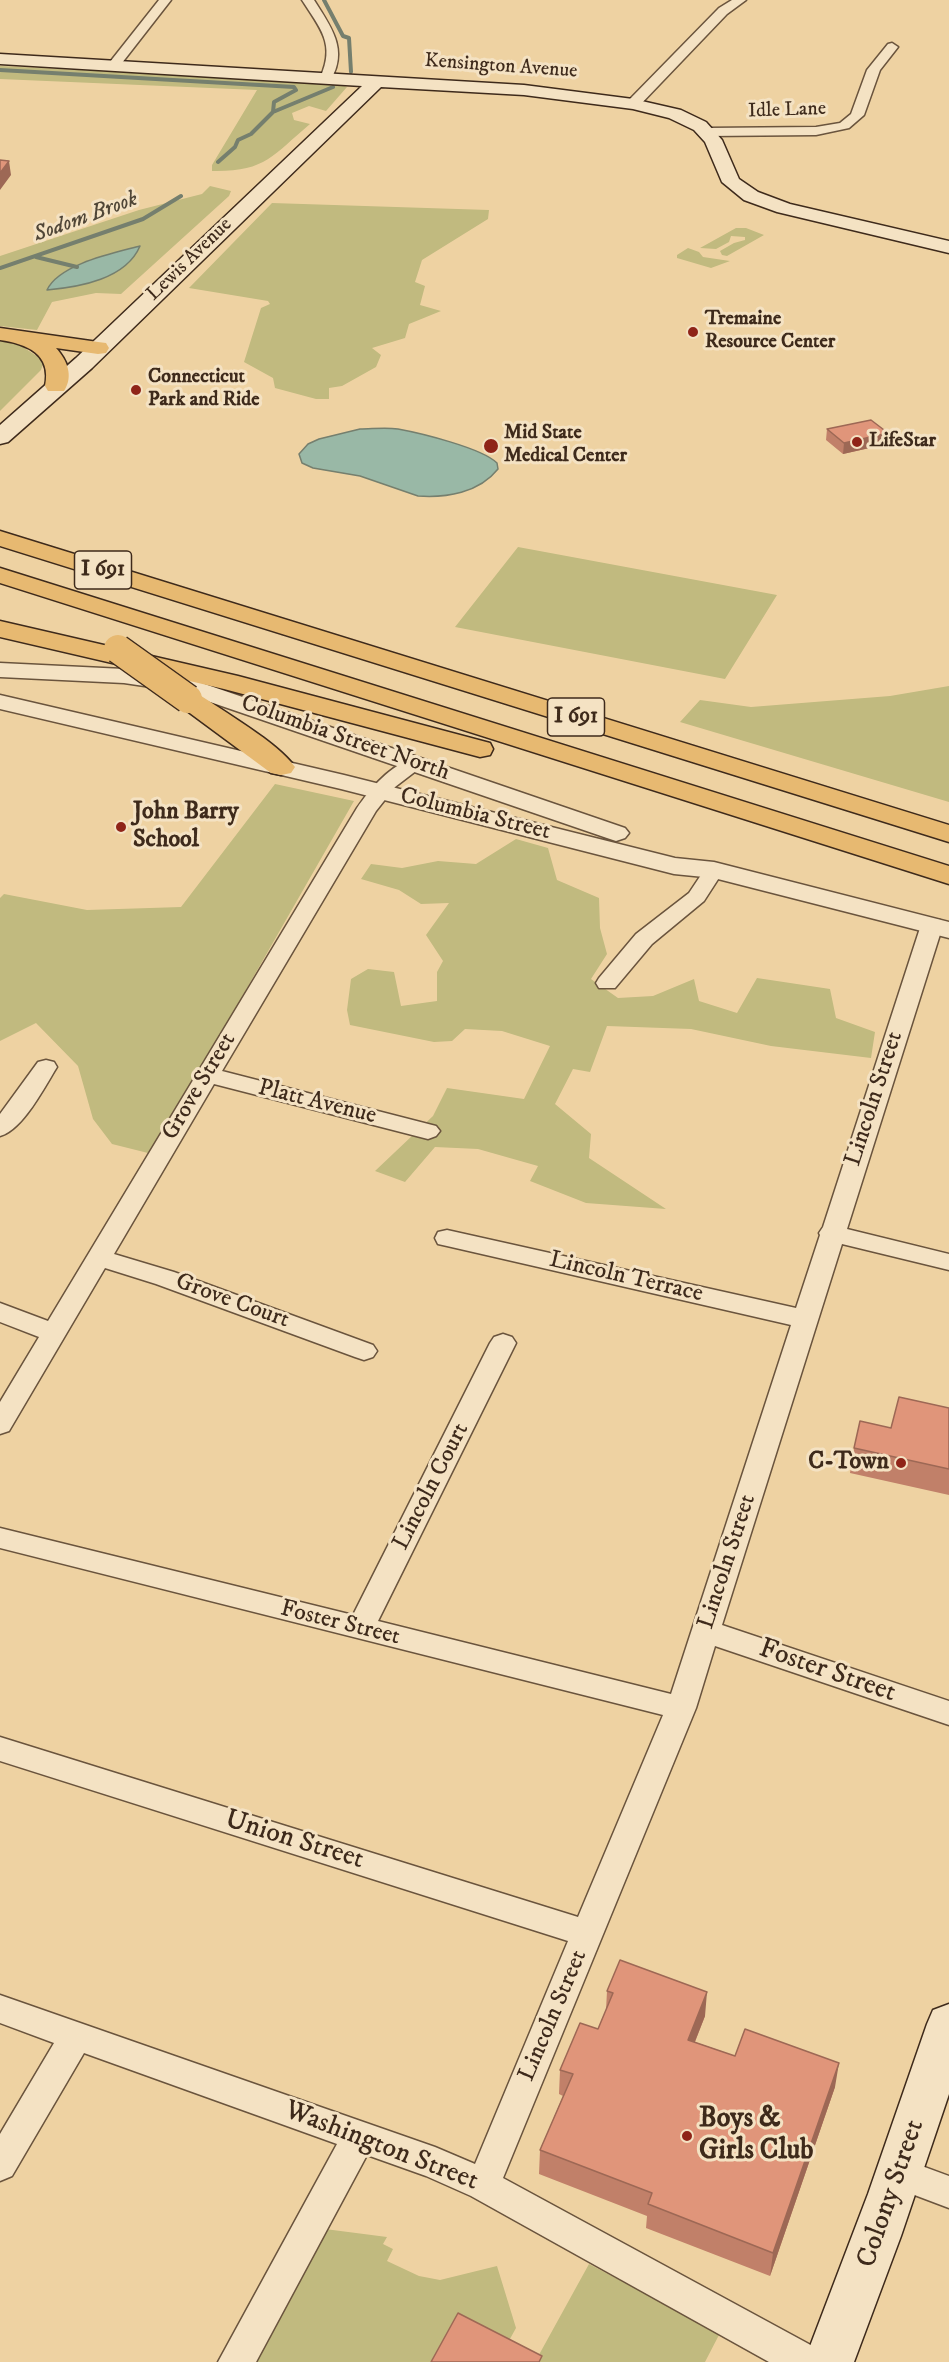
<!DOCTYPE html>
<style>
body{margin:0}
canvas{display:block;background:#eed2a2}
</style>
<canvas width="949" height="2362"></canvas>
<script>
const c = document.querySelector('canvas').getContext('2d');
c.lineJoin = 'round';
function fillPath(path, color) { c.fillStyle = color; c.fill(path, 'evenodd'); }
function stroke(path, color, width, dash) { c.strokeStyle = color; c.lineWidth = width; c.lineCap = dash ? 'butt' : 'round'; c.setLineDash(dash || []); c.stroke(path); }
function write(font, color, halo, rows, align = 'center') {
  c.font = font + ' "IM FELL DW Pica",serif'; c.lineWidth = 6; c.setLineDash([]); c.textBaseline = 'middle'; c.strokeStyle = halo; c.fillStyle = color; for (const [text, x, y, turn = 0] of rows) {
    c.save(); c.translate(x, y); c.rotate((+turn || 0) * Math.PI / 180); c.textAlign = isNaN(turn) ? turn : align; if (halo) c.strokeText(text, 0, 0); c.fillText(text, 0, 0); c.restore();
  }
}
const green = new Path2D(`
 M0 66 335 83 347 87 326 111 309 106 292 113 294 120 310 124C272 156 265 172 212 171V165L257 90 0 79Z
 M210 186 231 191 229 196 121 294 96 293 52 302 37 330 0 326V256L139 210 202 194Z
 M272 203 489 210 488 219 422 260 415 282 425 286 420 305 441 311 409 324 405 338 372 348 381 355 376 367 342 386 329 388V399H316L275 388 273 378 244 362 261 308 270 304 268 301 189 288Z
 M736 228H746L764 235 727 256 722 255 720 251 734 243 745 240V237L731 236 729 242 716 249 700 248Z
 M688 248 699 252 703 257 730 261 711 268 677 258V255Z
 M0 341 20 345 44 361 41 370 0 411Z
 M518 547 777 595 725 679 455 627Z
 M949 686V802L680 722 700 700 751 707 890 696Z
 M275 784 354 801 152 1154 112 1144 93 1119 78 1066 36 1023 0 1041V898L4 894 87 910 181 907Z
 M516 839 548 848 557 880 599 898 600 928 607 954 591 979 618 998 653 996 694 979 699 1001 737 1013 757 978 830 989 836 1018 875 1032 871 1058 771 1046 691 1029 607 1026 590 1072 573 1069 555 1104 591 1134 589 1158 666 1209 586 1203 530 1181 538 1166 478 1149 435 1147 405 1182 375 1171 433 1116 447 1088 524 1099 550 1046 502 1031 465 1029 452 1041 434 1042 350 1025 347 1010 351 979 368 969 394 972 401 1006 437 1001V972L443 961 426 935 449 903 421 904 399 890 361 879 371 864 402 868 438 861 476 864Z
 M325 2229 387 2237 383 2244 393 2249 387 2261 419 2276 440 2280 497 2266 516 2328 500 2357 444 2362H256Z
 M589 2264 720 2333 705 2362H535Z`);
const water = new Path2D(`
 M140 246C126 279 80 287 47 290 59 264 114 253 140 246Z
 M360 429C372 429 385 427 398 429 420 433 482 448 497 463L498 469C479 493 446 498 418 496L360 476 313 468 302 463 299 454 308 444 319 439Z`);
const stream = new Path2D(`
 M324 0 343 36 349 38 351 72
 M0 70 294 87 296 90 274 102 273 112
 M218 162 235 147 238 140 251 134 273 112 333 87
 M36 257 77 267
 M0 268 143 219 181 196`);
const minor = new Path2D(`
 M159 0H171L118 68H110V62Z
 M302 0H314C331 27 349 50 330 81H322L320 78C336 44 320 28 302 0Z
 M732 0H746L727 14 638 107H628V101L719 8Z
 M892 43 898 47 880 70 864 115 849 128 816 135 708 136 701 132 708 128 816 127 840 123 851 114 867 70 888 44Z
 M415 758 422 760 425 764 395 787 376 811 222 1071 436 1126 440 1131 436 1136 428 1139 214 1084 114 1254 174 1272 373 1345 377 1351 373 1357 364 1360 355 1357 156 1284 105 1268 9 1431 0 1434V1402L39 1337 0 1322V1303L48 1321 357 808C370 789 391 764 415 758Z
 M714 864 721 866 724 870 704 901 652 944 615 988H599L596 983 599 978 636 934 689 893 707 866Z
 M932 919 940 920 943 925 847 1229 949 1254V1270L842 1244 722 1625 949 1701V1725L715 1646 696 1708 503 2178 818 2349 823 2362H769L471 2196 426 2176 367 2155 256 2362H218L337 2144 84 2053 12 2176 0 2181V2134L54 2043 0 2023V1995L435 2147 475 2164 568 1941 0 1761V1737L578 1917 663 1715 0 1548V1528L353 1615 490 1343 494 1337 503 1334 512 1337 516 1343 378 1621 671 1694 791 1325 447 1246 438 1244 435 1238 438 1232 447 1230 796 1308 820 1235 819 1233 823 1227 921 925 924 920Z
 M46 1060 54 1062 57 1067C45 1086 23 1130 0 1136V1114L38 1062Z
 M900 2158 949 2176V2208L888 2185 883 2174 888 2163Z`);
const tertiary = new Path2D(`
 M0 663 124 669 190 679 625 828 629 833 625 838 616 841 607 838 178 691 124 683 0 677Z
 M0 695 344 775 675 858 714 862 949 922V938L714 878 674 874 341 789 0 709Z`);
const secondary = new Path2D(`
 M0 54 524 85 633 99 681 110 706 122 722 140 739 179 758 192 790 204 949 241V253L777 212 744 200 722 182 705 142 694 130 669 118 633 109 524 95 381 87 92 368 8 442 0 444V425L76 358 362 86 0 64Z
 M949 2004V2094L901 2236 854 2362H804L868 2194 927 2024 933 2010Z`);
const motorway = new Path2D(`
 M0 328 98 342 106 343 109 348 106 353 98 354 56 348C67 360 74 376 64 391H48L45 386C52 354 27 344 0 340Z
 M0 531 949 825V842L0 546Z
 M0 568 949 866V884L0 583Z
 M0 621 238 676 490 743 493 749 490 755 480 757 224 689 0 637Z
 M188 691 197 693C224 712 277 742 295 767L291 773 281 775 271 773 179 705 175 699 179 693Z`);
const motorwayBridge = new Path2D(`
 M118 649 188 699`);
const wall = new Path2D(`
 M827 429 887 444 843 454 826 440Z
 M949 1408V1495L850 1473 854 1448 891 1428Z
 M607 1991 705 2016 695 2042 735 2056 835 2087 770 2276 646 2228 647 2216 539 2174 540 2150 563 2096 559 2094 560 2070 598 2029 606 2010Z`);
const shadedWall = new Path2D(`
 M9 161 11 175 0 190V173Z
 M888 433 887 444 843 454 844 443Z
 M707 1992 705 2016 686 2064 688 2040Z
 M839 2063 835 2087 770 2276 773 2253Z`);
const building = new Path2D(`
 M0 160 9 161 0 173Z
 M871 420 888 433 844 443 827 429Z
 M899 1397 949 1408V1469L854 1448 860 1421 891 1428Z
 M620 1960 707 1992 688 2040 735 2056 745 2029 839 2063 773 2253 648 2204 652 2193 540 2150 573 2074 560 2070 580 2023 598 2029 613 1993 607 1991Z
 M458 2313 542 2356 539 2362H431Z`);
const markers = [
 [693,332,6,"#8f2418"],
 [136,390,6,"#8f2418"],
 [857,442,6,"#8f2418"],
 [491,446,8,"#8f2418"],
 [121,827,6,"#8f2418"],
 [901,1463,6,"#8f2418"],
 [687,2136,6,"#8f2418"]
];
const farStreetnames = [
 ["Kensington Avenue",501,67,4],
 ["Idle Lane",787,111,-2],
 ["Lewis Avenue",190,260,-44]
];
const farPoinames = [
 ["Tremaine",705,320],
 ["Resource Center",705,343],
 ["Connecticut",148,378],
 ["Park and Ride",148,401],
 ["Mid State",504,434],
 ["Medical Center",504,457],
 ["LifeStar",869,442]
];
const farWaternames = [
 ["Sodom Brook",86,218,-20]
];
const shields = [
 [103,570,57],
 [576,717,57]
];
const shieldNames = [
 ["I 691",103,570],
 ["I 691",576,717]
];
const streetNames = [
 ["Columbia Street North",345,739,19],
 ["Columbia Street",475,815,14],
 ["Grove Street",200,1087,-59],
 ["Lincoln Street",875,1099,-72],
 ["Platt Avenue",317,1103,14],
 ["Lincoln Terrace",626,1278,13],
 ["Grove Court",232,1302,20],
 ["Lincoln Court",432,1487,-63],
 ["Lincoln Street",728,1562,-72],
 ["Foster Street",340,1624,14],
 ["Lincoln Street",554,2016,-67]
];
const poiNames = [
 ["John Barry",133,813],
 ["School",133,841],
 ["C-Town",889,1463,"right"]
];
const nearStreetnames = [
 ["Foster Street",827,1672,19],
 ["Union Street",294,1841,17],
 ["Washington Street",381,2147,21],
 ["Colony Street",892,2194,-71]
];
const nearPoinames = [
 ["Boys &",699,2120],
 ["Girls Club",699,2152]
];
fillPath(green, '#c1ba7f');
fillPath(water, '#99b8a6');
stroke(water, '#757f6e', 1.5);
stroke(stream, '#757f6e', 4);
stroke(minor, '#6a543d', 3);
stroke(tertiary, '#6a543d', 3);
stroke(secondary, '#3e2a1b', 3);
stroke(motorway, '#3e2a1b', 3);
fillPath(minor, '#f4e2c3');
fillPath(tertiary, '#f4e2c3');
fillPath(secondary, '#f4e2c3');
fillPath(motorway, '#e7b971');
stroke(motorwayBridge, '#3e2a1b', 31, []);
stroke(motorwayBridge, '#e7b971', 28);
fillPath(wall, '#c18069');
fillPath(shadedWall, '#9d6855');
fillPath(building, '#e0957a');
stroke(building, '#9d6855', 1.5);
for (const [x, y, r, color] of markers) { const dot = new Path2D(); dot.arc(x, y, r, 0, 2 * Math.PI); c.fillStyle = color; c.fill(dot); stroke(dot, '#f4e2c3', 2); }
write('20px', '#3e2a1b', '#f4e2c3', farStreetnames);
write('bold 20px', '#3e2a1b', '#f4e2c3', farPoinames, 'left');
write('italic 22px', '#504637', '#f4e2c3', farWaternames);
for (const [x, y, w] of shields) { const box = new Path2D(); box.roundRect(x - w / 2, y - 19, w, 38, 4.5); c.fillStyle = '#f4e2c3'; c.fill(box); stroke(box, '#3e2a1b', 1.5); }
write('bold 22px', '#3e2a1b', null, shieldNames);
write('24px', '#3e2a1b', '#f4e2c3', streetNames);
write('bold 24px', '#3e2a1b', '#f4e2c3', poiNames, 'left');
write('28px', '#3e2a1b', '#f4e2c3', nearStreetnames);
write('bold 28px', '#3e2a1b', '#f4e2c3', nearPoinames, 'left');
</script>
